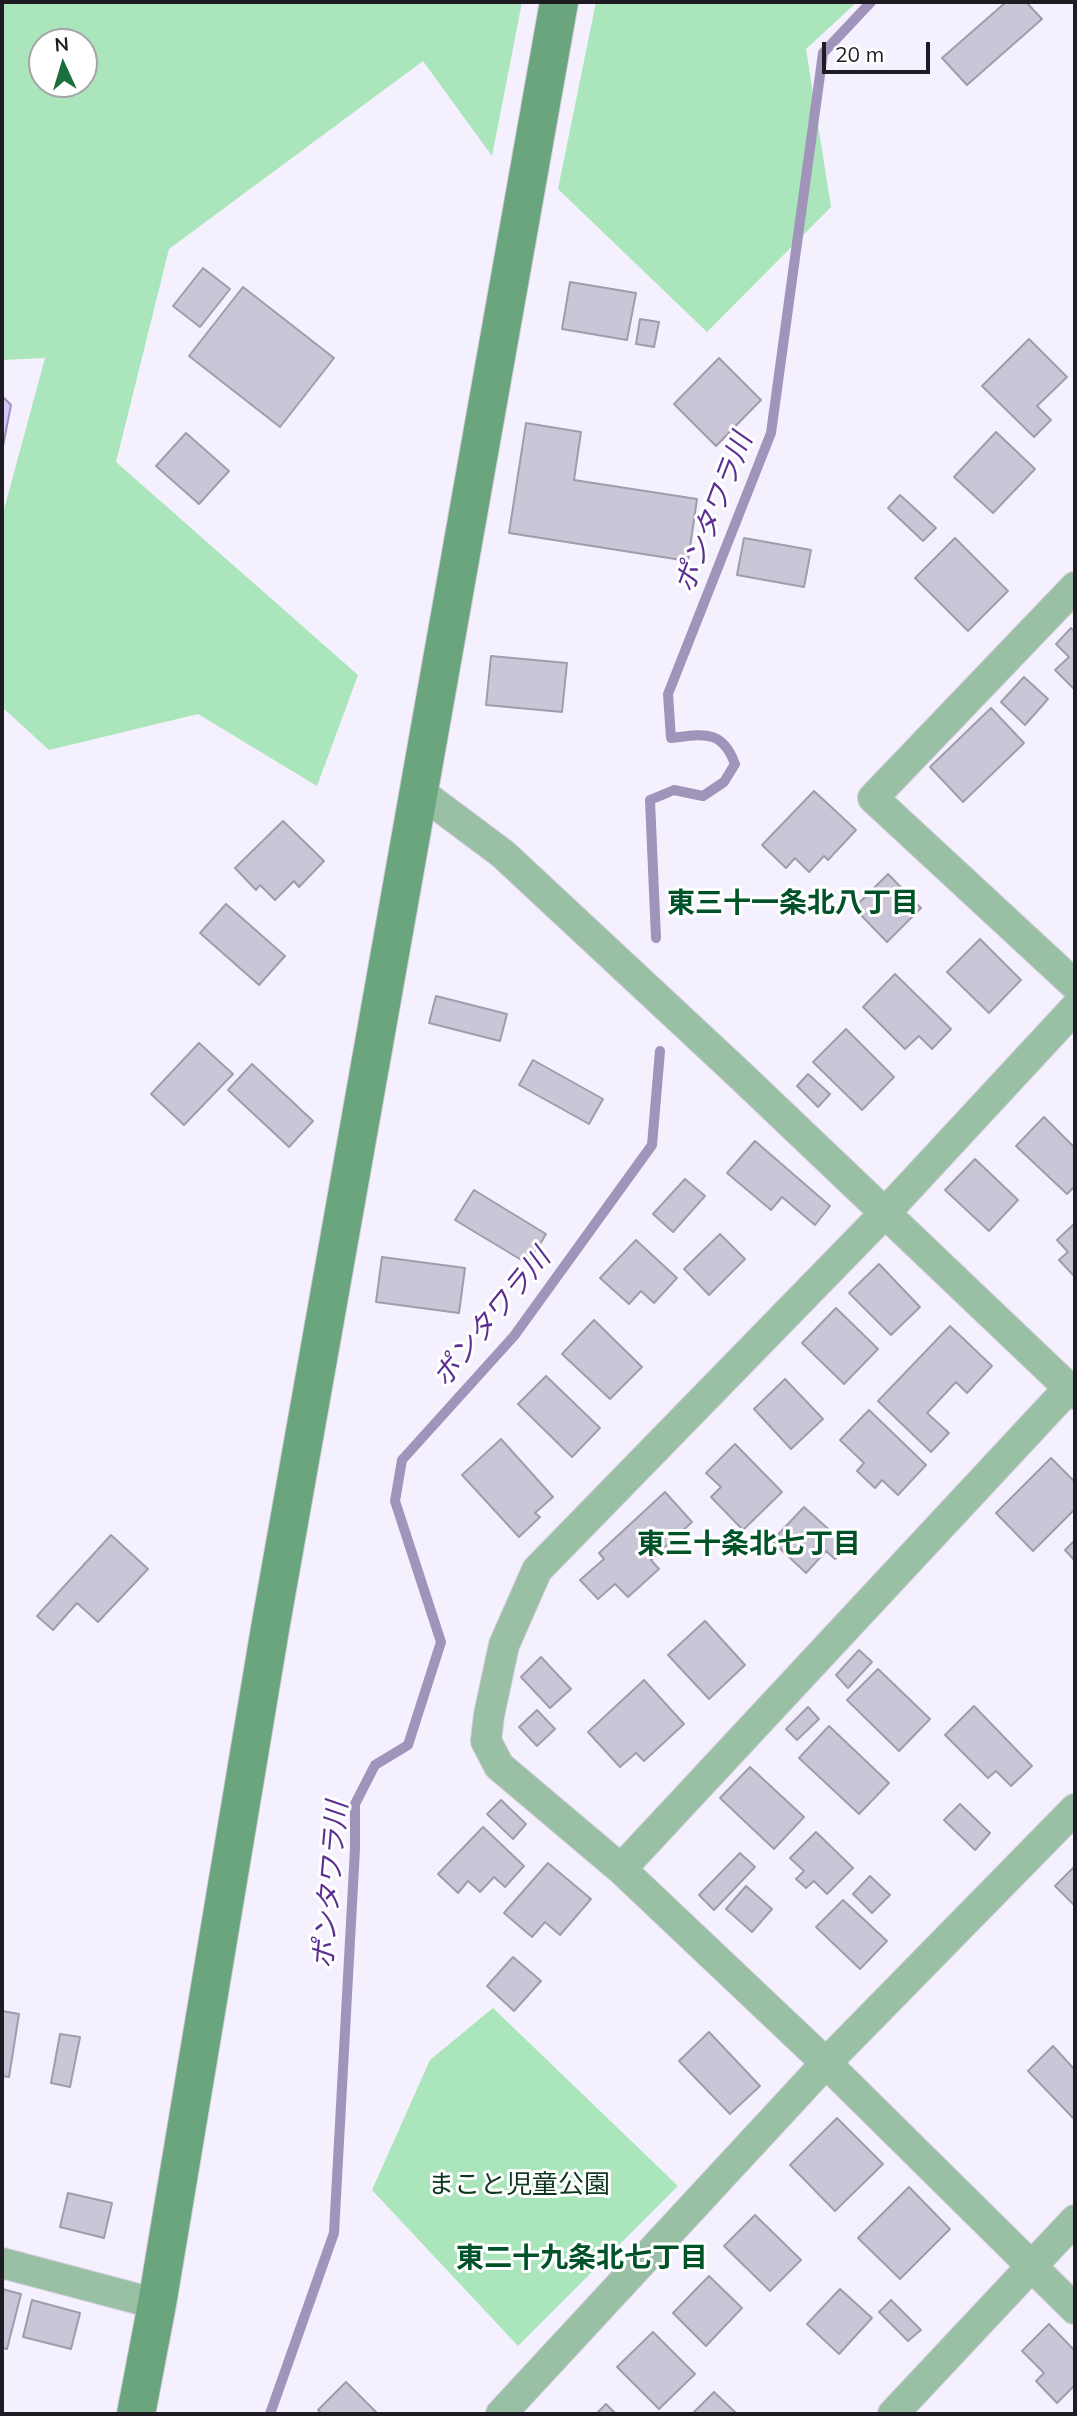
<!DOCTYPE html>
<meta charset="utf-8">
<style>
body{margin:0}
#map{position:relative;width:1077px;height:2416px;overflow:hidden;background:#f4f0fe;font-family:Mulish,sans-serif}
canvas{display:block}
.frame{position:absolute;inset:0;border:4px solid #1e1c22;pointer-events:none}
.north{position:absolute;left:28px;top:28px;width:70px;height:70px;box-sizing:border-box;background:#fff;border:2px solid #a5a4a7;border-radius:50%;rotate:356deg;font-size:19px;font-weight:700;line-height:28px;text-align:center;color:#1e1c22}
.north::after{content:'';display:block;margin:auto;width:24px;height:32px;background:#1c6e3f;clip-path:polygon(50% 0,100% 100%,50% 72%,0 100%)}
.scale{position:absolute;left:822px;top:42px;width:108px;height:32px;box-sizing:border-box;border:4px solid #1e1c22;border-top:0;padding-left:9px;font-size:21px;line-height:24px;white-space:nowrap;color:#1e1c22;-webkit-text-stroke:5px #fff;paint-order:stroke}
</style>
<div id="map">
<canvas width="1077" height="2416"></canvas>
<div class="frame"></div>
<div class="north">N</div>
<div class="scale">20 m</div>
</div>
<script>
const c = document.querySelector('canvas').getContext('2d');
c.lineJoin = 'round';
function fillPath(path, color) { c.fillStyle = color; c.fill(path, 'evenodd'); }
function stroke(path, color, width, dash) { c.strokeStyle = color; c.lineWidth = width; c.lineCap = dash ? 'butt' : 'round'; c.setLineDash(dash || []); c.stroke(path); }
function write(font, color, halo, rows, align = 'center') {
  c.font = font + ' Mulish,"Noto Sans JP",sans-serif'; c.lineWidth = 6; c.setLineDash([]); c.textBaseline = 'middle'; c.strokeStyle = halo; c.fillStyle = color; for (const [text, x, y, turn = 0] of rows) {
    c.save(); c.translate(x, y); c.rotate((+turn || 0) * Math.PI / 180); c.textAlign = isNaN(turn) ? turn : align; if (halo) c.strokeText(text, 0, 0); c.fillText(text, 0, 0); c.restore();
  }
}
const green = new Path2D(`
 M2 2H522L492 156 423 61 169 249 116 462 358 675 317 786 198 714 49 750 2 707V517L45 358 2 360ZM42 42H84V84H42Z
 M596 2H857L806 49 831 207 707 332 558 189Z
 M493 2008 678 2186 518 2346 372 2190 430 2060Z`);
const water = new Path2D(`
 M2 396 11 405 2 451Z`);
const stream = new Path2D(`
 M656 938 650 800 674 790 703 796 724 782 735 764C722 729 704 734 671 738L668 694 771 433 823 53 871 2
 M270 2414 334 2233 355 1849V1804L375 1765 408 1745 441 1642 395 1501 402 1460 514 1336 652 1145 660 1051`);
const building = new Path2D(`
 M1006 2H1026L1042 19 967 85 942 58Z
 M203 268 230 289 200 327 173 306Z
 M570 282 636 293 627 340 562 329Z
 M243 287 334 358 280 427 189 356Z
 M640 319 659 322 654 347 636 344Z
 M1029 339 1067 377 1037 406 1051 420 1034 437 982 386Z
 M719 358 761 400 716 446 674 404Z
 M526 423 581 432 574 480 697 499 688 561 509 533Z
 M996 432 1035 469 993 513 954 477Z
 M186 433 229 471 199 504 156 466Z
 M900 495 936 528 923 541 888 508Z
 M744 538 811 550 804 587 737 575Z
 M955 538 1008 591 968 631 915 578Z
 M1071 628 1075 633V690L1055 670 1069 657 1056 644Z
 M491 656 567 663 562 712 486 705Z
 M1024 677 1048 699 1025 725 1001 702Z
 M991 708 1024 743 963 802 930 767Z
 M814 791 856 830 828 860 824 856 809 872 795 858 786 868 762 845Z
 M283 821 324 861 299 887 294 881 275 900 260 885 256 890 235 868Z
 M888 874 921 908 887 942 854 908Z
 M226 904 285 956 259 985 200 933Z
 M980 939 1021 980 989 1013 947 972Z
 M895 974 951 1029 932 1049 919 1036 905 1049 863 1007Z
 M436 996 507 1014 500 1041 429 1023Z
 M846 1029 894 1077 862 1110 813 1062Z
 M199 1043 233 1074 184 1125 151 1094Z
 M533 1060 603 1099 589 1124 519 1085Z
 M252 1064 313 1121 289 1147 228 1090Z
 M808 1074 830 1094 818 1107 797 1086Z
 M1044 1117 1075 1148V1186L1067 1194 1016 1146Z
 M755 1141 830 1206 815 1225 782 1197 771 1210 727 1173Z
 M975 1159 1018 1200 989 1231 945 1190Z
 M685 1179 705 1196 673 1232 653 1214Z
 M474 1190 546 1234 528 1264 455 1220Z
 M1075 1223V1277L1059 1260 1068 1252 1057 1240Z
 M720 1234 745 1259 709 1295 684 1269Z
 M636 1240 677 1278 654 1303 641 1291 629 1304 600 1278Z
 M382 1257 465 1268 459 1313 376 1302Z
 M879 1264 920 1307 891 1335 849 1293Z
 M836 1308 878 1349 844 1384 802 1343Z
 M594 1320 642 1367 610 1399 562 1354Z
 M950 1326 992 1366 967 1393 956 1382 927 1413 949 1433 931 1452 878 1401Z
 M546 1376 600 1428 572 1457 518 1404Z
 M785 1379 823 1419 791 1449 754 1409Z
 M869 1410 926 1465 898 1495 882 1480 875 1488 857 1471 864 1463 840 1440Z
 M501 1439 553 1497 535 1513 540 1517 519 1537 462 1475Z
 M735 1444 782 1492 743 1530 711 1497 721 1487 706 1473Z
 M1051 1458 1075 1482V1509L1033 1551 996 1513Z
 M665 1492 692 1522 651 1560 659 1569 628 1597 615 1584 598 1599 580 1580 604 1559 599 1553Z
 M804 1507 847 1546 835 1559 826 1551 806 1573 772 1541Z
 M111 1535 148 1569 98 1622 77 1603 53 1630 37 1616Z
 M1075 1540V1561L1065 1550Z
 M705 1621 745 1665 709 1699 668 1655Z
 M859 1650 872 1662 848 1688 836 1675Z
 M541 1657 571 1689 550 1708 521 1677Z
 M878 1669 930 1719 899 1751 847 1700Z
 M644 1680 684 1724 644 1761 636 1753 620 1767 588 1732Z
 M974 1706 1032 1766 1011 1786 996 1771 988 1778 945 1735Z
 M808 1707 819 1719 797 1740 786 1729Z
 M537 1710 555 1729 537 1746 519 1727Z
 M829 1726 889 1783 859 1814 799 1758Z
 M750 1767 804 1817 774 1849 720 1798Z
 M501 1800 526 1824 513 1839 487 1814Z
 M960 1804 990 1833 975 1850 944 1820Z
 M483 1827 524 1866 505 1887 494 1877 480 1892 468 1881 458 1893 438 1874Z
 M816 1832 853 1868 827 1894 814 1881 806 1888 796 1879 804 1871 790 1858Z
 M740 1853 755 1867 714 1910 699 1895Z
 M548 1863 591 1899 560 1935 545 1922 532 1937 504 1913Z
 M1075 1866V1906L1055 1886Z
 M870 1876 890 1895 872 1913 853 1894Z
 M746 1886 772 1909 752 1932 726 1909Z
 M843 1900 887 1941 860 1969 816 1927Z
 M513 1957 541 1981 514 2011 487 1986Z
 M2 2011 19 2014 9 2077 2 2076Z
 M709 2032 760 2086 730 2114 679 2061Z
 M60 2034 80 2037 70 2087 51 2083Z
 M1053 2046 1075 2070V2120L1028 2071Z
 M837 2118 883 2164 835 2211 790 2165Z
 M909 2187 950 2229 900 2279 858 2238Z
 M68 2193 112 2203 104 2238 60 2227Z
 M755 2215 801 2260 770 2291 724 2246Z
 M709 2276 742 2308 706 2346 673 2313Z
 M2 2289 21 2294 7 2349 2 2348Z
 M840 2289 872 2318 839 2354 807 2324Z
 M32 2300 80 2313 71 2349 23 2337Z
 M891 2300 921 2330 908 2341 879 2312Z
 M1049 2324 1075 2351V2385L1057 2403 1036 2381 1044 2373 1022 2351Z
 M653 2332 695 2374 659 2409 617 2367Z
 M346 2382 378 2414H322L318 2410Z
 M714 2392 737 2414H692Z
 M606 2404 616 2414H596Z`);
const street = new Path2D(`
 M1075 587 873 798 1075 985
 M420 792 503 854 739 1074 1075 1394
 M1075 1008 885 1213 537 1570 504 1645 489 1715 486 1741 499 1766 621 1869 826 2063 1075 2309
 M621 1869 1069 1388
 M2 2263 157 2304
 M501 2414 826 2063 1075 1809
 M893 2414 1075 2220`);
const secondary = new Path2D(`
 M136 2414 157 2304 271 1623 559 2`);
const parkNames = [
 ["まこと児童公園",519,2185]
];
const waterNames = [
 ["ポンタワラ川",714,513,-69],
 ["ポンタワラ川",492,1318,-51],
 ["ポンタワラ川",331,1885,-85]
];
const neighbourhoodNames = [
 ["東三十一条北八丁目",793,904],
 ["東三十条北七丁目",749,1545],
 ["東二十九条北七丁目",582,2259]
];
fillPath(green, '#abe5bb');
fillPath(water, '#d9c7fd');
stroke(water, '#a194bb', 2);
stroke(stream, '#a194bb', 10);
fillPath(building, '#cbc6d7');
stroke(building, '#a19cad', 2);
stroke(street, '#d2cedb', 32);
stroke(secondary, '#d2cedb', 40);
stroke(street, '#99bfa4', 30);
stroke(secondary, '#6ba57d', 38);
write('26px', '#0e351d', '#fff', parkNames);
write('italic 28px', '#5b2f92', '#fff', waterNames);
write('bold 28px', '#005329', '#fff', neighbourhoodNames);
</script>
